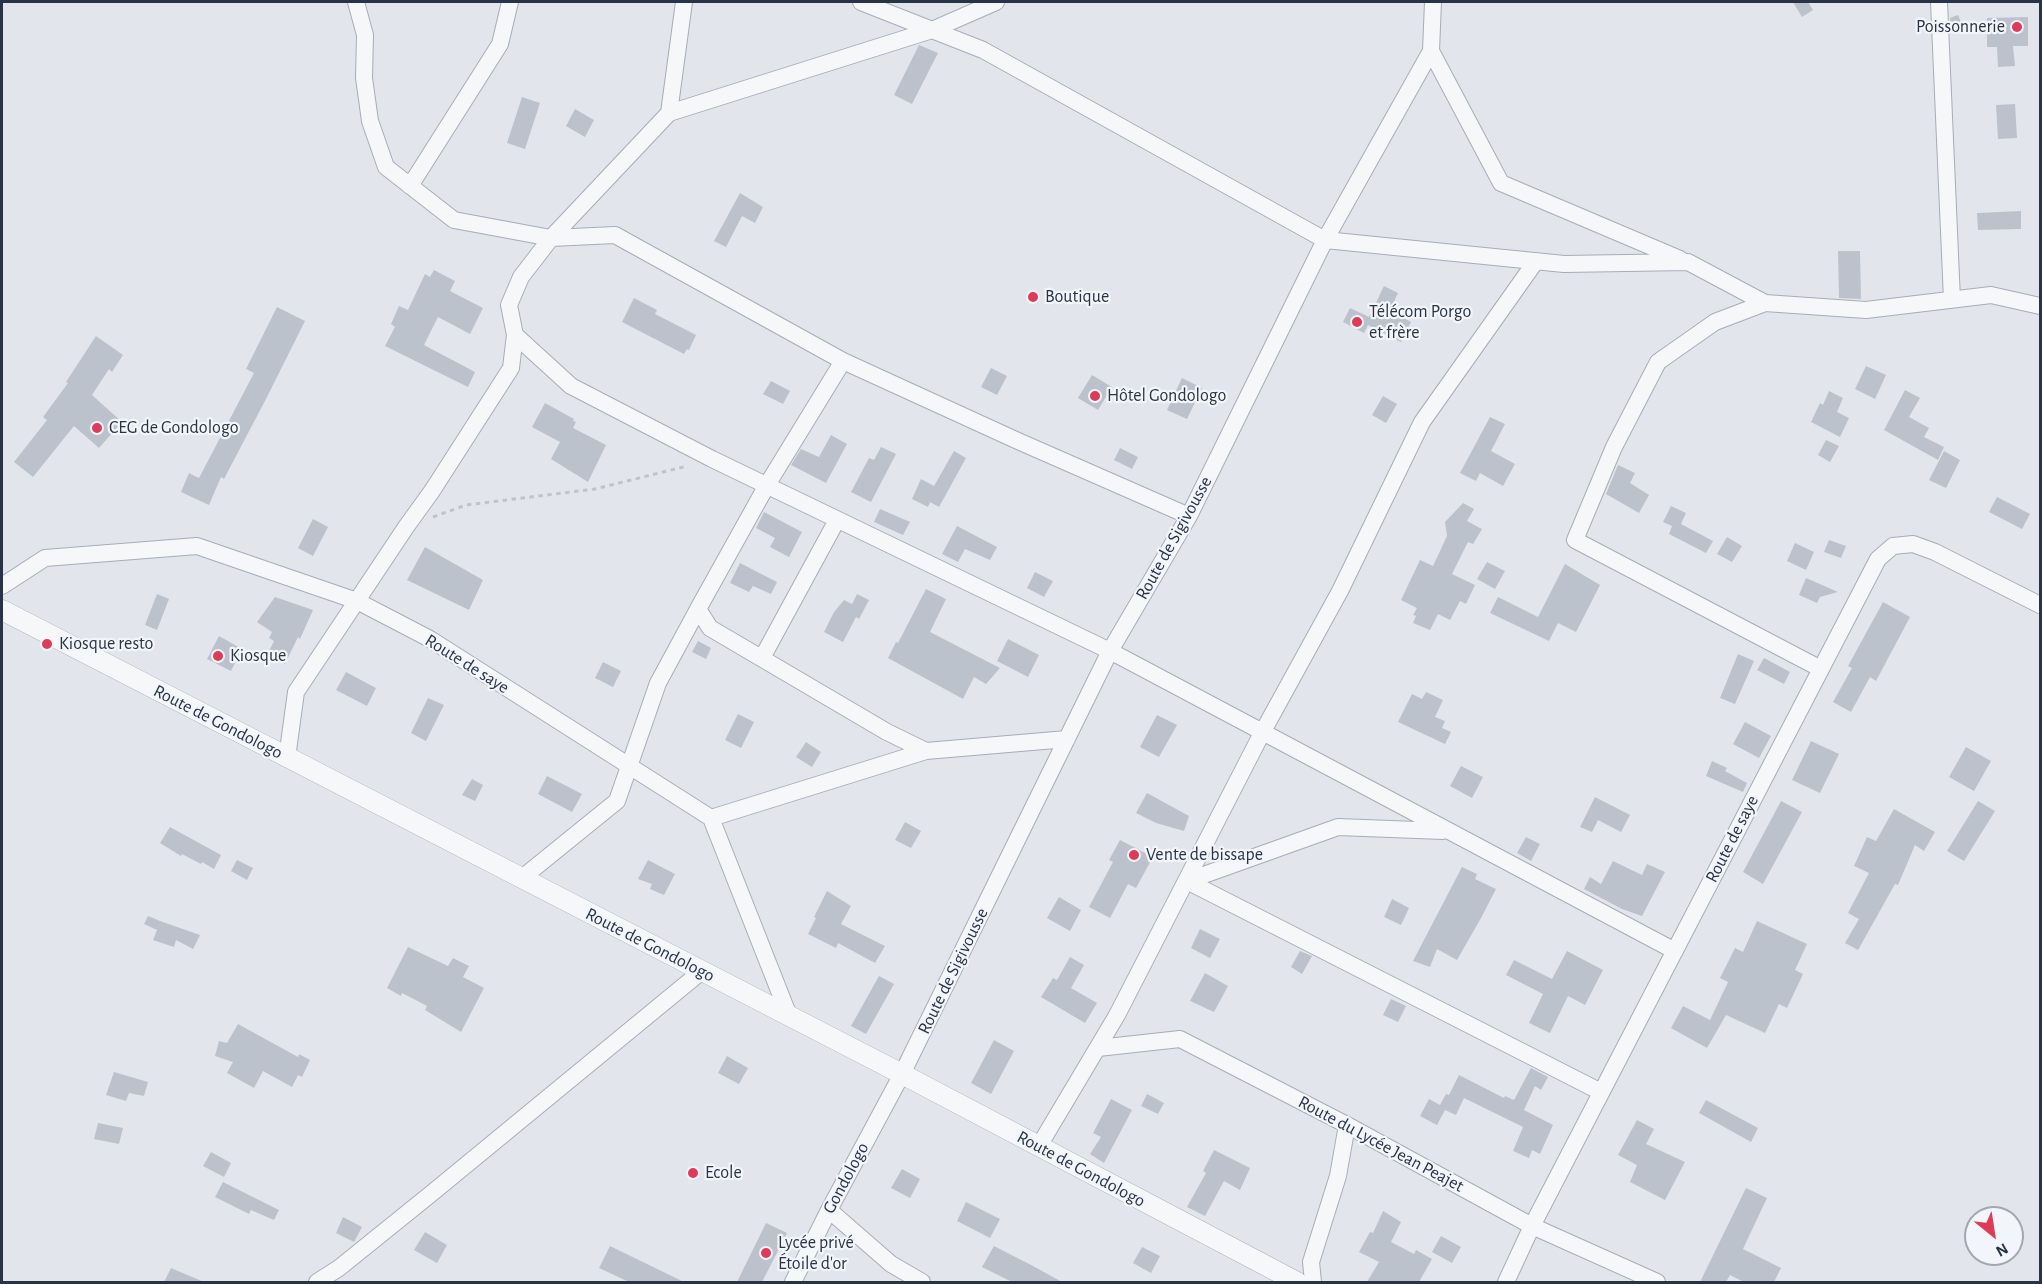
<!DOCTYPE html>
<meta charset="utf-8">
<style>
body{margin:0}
#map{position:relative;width:2042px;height:1284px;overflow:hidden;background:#e2e6ec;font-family:"Alegreya Sans",sans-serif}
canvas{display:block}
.frame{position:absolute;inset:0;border:3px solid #283446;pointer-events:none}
.north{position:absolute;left:1964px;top:1206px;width:60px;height:60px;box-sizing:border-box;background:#f2f5f9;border:2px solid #a1a8b1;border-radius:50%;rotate:150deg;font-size:16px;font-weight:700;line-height:24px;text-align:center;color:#283446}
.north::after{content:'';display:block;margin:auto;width:21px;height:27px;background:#dd3b58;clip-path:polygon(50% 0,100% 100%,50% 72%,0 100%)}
</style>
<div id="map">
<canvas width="2042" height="1284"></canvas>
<div class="frame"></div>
<div class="north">N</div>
</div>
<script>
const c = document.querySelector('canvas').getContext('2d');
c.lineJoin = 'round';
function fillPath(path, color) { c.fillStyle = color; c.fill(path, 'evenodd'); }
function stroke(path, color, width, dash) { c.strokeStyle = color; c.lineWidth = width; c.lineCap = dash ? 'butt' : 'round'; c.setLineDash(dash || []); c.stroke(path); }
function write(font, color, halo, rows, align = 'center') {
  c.font = font + ' "Alegreya Sans",sans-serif'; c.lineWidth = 4.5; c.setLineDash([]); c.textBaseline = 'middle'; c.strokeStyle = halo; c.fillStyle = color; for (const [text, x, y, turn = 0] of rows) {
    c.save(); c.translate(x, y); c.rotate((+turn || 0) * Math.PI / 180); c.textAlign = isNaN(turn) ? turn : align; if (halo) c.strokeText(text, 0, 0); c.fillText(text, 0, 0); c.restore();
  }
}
const building = new Path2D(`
 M1793 2H1808L1813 10 1802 17Z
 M1958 15 1963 27 1951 32 1950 18Z
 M2028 17V46H2013L2015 66 1998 67 1997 47H1987V18Z
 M919 45 938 53 912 104 894 95Z
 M522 97 540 103 525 149 507 143Z
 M2015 104 2017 138 1998 139 1996 105Z
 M575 109 594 120 585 137 566 126Z
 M740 193 763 207 755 223 742 216 726 247 714 241Z
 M2021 211V229L1978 230 1977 213Z
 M1838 251H1860L1861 299 1839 298Z
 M434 270 455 281 450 291 483 308 470 334 438 317 424 345 475 372 468 387 385 346 395 327 391 324 399 306 408 310 425 274 430 277Z
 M1384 286 1398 293 1391 308 1403 314 1402 317 1411 322 1401 342 1368 325 1364 333 1343 322 1350 308 1369 317Z
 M634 298 657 310 655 314 696 335 689 350 687 349 684 354 622 322Z
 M277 307 305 321 267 397 224 479 221 477 209 505 181 492 189 473 199 478 254 373 246 369Z
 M96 336 123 355 112 372 109 369 92 395 122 422 99 448 74 426 33 477 14 462 47 420 43 417 68 383 66 382Z
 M1866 366 1886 375 1875 399 1855 389Z
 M991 368 1007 376 997 395 981 387Z
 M1092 375 1112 387 1098 410 1078 398Z
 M1182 378 1202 388 1187 419 1167 410Z
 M771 381 790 391 783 404 763 394Z
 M1905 390 1920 398 1909 417 1929 428 1924 437 1944 447 1938 460 1884 430Z
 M1829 391 1843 398 1837 412 1849 418 1840 437 1811 422 1820 403 1823 405Z
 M1383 396 1397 404 1386 423 1372 415Z
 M545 403 574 419 573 421 576 422 573 428 606 445 588 482 551 459 560 442 532 427Z
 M1490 417 1505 424 1491 451 1515 464 1503 486 1480 473 1476 481 1460 473Z
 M831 435 847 444 826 483 791 465 801 449 819 457Z
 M1826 440 1839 446 1830 462 1818 455Z
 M881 447 896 454 871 502 851 492 869 458 874 460Z
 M1120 448 1138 457 1132 469 1114 460Z
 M954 451 966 458 939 507 930 502 928 507 912 499 921 479 934 486Z
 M1944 451 1960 460 1946 488 1929 480Z
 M1618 465 1635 473 1630 483 1649 495 1639 513 1606 494Z
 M1997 497 2030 514 2022 529 1989 512Z
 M1463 503 1474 509 1467 521 1482 529 1473 544 1468 542 1452 574 1475 585 1466 604 1460 601 1450 620 1438 614 1430 630 1413 623 1416 616 1413 615 1417 608 1401 600 1420 560 1433 566 1447 536 1445 522Z
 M1671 506 1686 513 1681 524 1713 541 1706 553 1669 534 1672 526 1663 522Z
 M880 509 910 522 903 535 874 522Z
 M764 512 802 532 789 557 770 547 775 538 756 528Z
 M313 519 328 527 313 556 298 548Z
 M957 526 997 547 990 560 965 549 958 562 942 554Z
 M1727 537 1742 546 1732 562 1717 554Z
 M1829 540 1846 546 1841 558 1824 552Z
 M1795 543 1814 552 1806 570 1787 561Z
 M425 547 483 580 469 610 407 580Z
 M1487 562 1505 571 1495 589 1477 579Z
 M740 563 777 582 771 594 753 586 749 592 730 583Z
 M1565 564 1600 585 1576 632 1558 623 1549 641 1490 613 1498 597 1538 617Z
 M1035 572 1053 581 1044 597 1027 588Z
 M1806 578 1838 592 1820 597 1817 603 1799 595Z
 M926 589 946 599 930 632 1000 668 986 684 974 677 963 699 888 658 896 642 898 643Z
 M157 594 169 599 157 630 145 625Z
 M857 594 869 600 859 619 856 617 843 642 824 632 834 612 844 600 852 604Z
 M275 597 313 610 300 639 298 637 285 664 267 655 274 641 269 638 272 632 257 622Z
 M1883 602 1910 617 1876 681 1870 677 1851 712 1833 702 1852 668 1848 666Z
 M219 636 242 649 231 671 207 659Z
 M1008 639 1039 655 1028 677 997 661Z
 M698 641 711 648 706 659 692 652Z
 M1738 654 1754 661 1735 704 1720 698Z
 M1764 658 1790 672 1784 684 1757 670Z
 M603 662 621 671 613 687 595 678Z
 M346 672 376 688 367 706 336 690Z
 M1426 692 1443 700 1435 717 1445 721 1442 728 1451 732 1445 744 1398 722 1412 694 1422 699Z
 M428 698 444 705 426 741 411 733Z
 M738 714 754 722 741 748 725 740Z
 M1157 715 1177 725 1159 757 1140 747Z
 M1745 722 1771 736 1759 758 1733 744Z
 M1811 741 1839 754 1820 793 1792 780Z
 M806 742 821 752 812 767 796 757Z
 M1966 747 1991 761 1974 791 1949 777Z
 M1712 761 1727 768 1725 771 1747 783 1743 792 1706 776Z
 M1461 766 1483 777 1472 798 1450 786Z
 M547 776 582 794 572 812 538 794Z
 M472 779 483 785 475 801 462 795Z
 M1147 793 1189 816 1184 831 1156 823 1136 813Z
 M1595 797 1630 815 1621 832 1598 820 1592 832 1580 827Z
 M1781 801 1802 812 1763 884 1743 872Z
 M1978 801 1995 811 1964 861 1947 851Z
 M1894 809 1935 832 1924 851 1915 845 1898 885 1895 884 1858 950 1845 943 1859 919 1848 913 1869 873 1854 866 1867 837 1876 841Z
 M905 822 921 831 911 848 895 840Z
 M170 827 221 855 214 869 202 862 201 864 182 854 181 856 160 843Z
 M1526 837 1540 844 1531 861 1517 853Z
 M1120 840 1153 857 1136 888 1128 884 1110 918 1089 907 1113 862 1109 860Z
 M237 860 253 868 247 880 231 871Z
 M648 860 675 874 664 895 650 889 652 884 638 879Z
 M1613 861 1642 875 1647 864 1665 872 1642 916 1622 909 1584 889 1590 877 1601 884Z
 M1462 867 1477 874 1475 879 1496 889 1481 918 1457 960 1437 949 1430 967 1413 961Z
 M827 891 851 906 841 924 885 946 875 963 838 943 836 948 808 934 816 918 814 917Z
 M1059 897 1081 910 1070 931 1047 918Z
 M1392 899 1409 908 1401 925 1384 917Z
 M148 916 160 921 200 935 193 949 176 940 174 947 153 940 157 930 144 924Z
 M1757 921 1807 944 1795 970 1803 974 1787 1008 1779 1004 1765 1033 1726 1015 1707 1048 1671 1028 1683 1006 1710 1020 1728 982 1720 978 1735 948 1743 952Z
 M1200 929 1220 939 1210 958 1191 948Z
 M408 947 448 966 453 958 469 966 463 977 484 988 461 1032 425 1010 427 1006 402 993 401 996 387 988Z
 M1300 951 1312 956 1302 974 1291 967Z
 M1567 951 1603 970 1585 1005 1568 996 1550 1033 1529 1023 1543 994 1506 975 1514 960 1552 979Z
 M1070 957 1084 965 1071 988 1097 1003 1085 1023 1041 997 1053 978 1057 980Z
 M1205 973 1228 986 1214 1012 1190 1001Z
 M879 976 894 984 866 1034 851 1026Z
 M1391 999 1406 1006 1398 1022 1383 1015Z
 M238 1024 298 1057 299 1054 310 1060 302 1077 298 1075 292 1087 263 1071 254 1088 227 1073 233 1062 215 1056 219 1041 227 1043Z
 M994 1040 1014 1051 991 1094 971 1083Z
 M727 1056 748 1068 739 1084 718 1073Z
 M1531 1068 1548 1077 1541 1090 1535 1086 1524 1110 1553 1125 1540 1154 1532 1150 1529 1158 1513 1151 1523 1127 1464 1098 1456 1115 1445 1110 1437 1125 1420 1116 1429 1099 1440 1105 1446 1094 1449 1095 1459 1075 1504 1098 1505 1096 1514 1100Z
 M114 1072 148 1082 144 1096 129 1093 126 1101 106 1095Z
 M1147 1094 1164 1103 1158 1114 1141 1106Z
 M1111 1099 1132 1110 1104 1163 1090 1154 1101 1137 1093 1133Z
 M1706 1100 1758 1128 1751 1142 1699 1113Z
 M1637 1120 1654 1129 1646 1144 1685 1162 1665 1200 1630 1182 1637 1165 1618 1155Z
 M98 1123 123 1128 119 1144 94 1139Z
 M1214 1150 1250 1168 1240 1190 1224 1181 1205 1216 1187 1207 1206 1173 1203 1171Z
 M211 1152 231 1163 224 1177 203 1166Z
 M902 1169 920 1179 910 1198 891 1188Z
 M223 1182 279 1210 274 1220 251 1210 249 1214 215 1197Z
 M1746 1188 1767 1198 1743 1249 1781 1268 1774 1282H1744L1730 1275 1726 1282H1700Z
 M966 1202 1000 1219 990 1238 957 1221Z
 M1383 1211 1401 1222 1391 1242 1414 1254 1416 1250 1432 1259 1419 1282H1367L1379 1262 1359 1252 1370 1232 1373 1233Z
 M343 1217 362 1227 354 1242 336 1233Z
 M766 1223 787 1233 762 1282H737Z
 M425 1232 447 1245 437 1263 414 1250Z
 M1441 1236 1461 1247 1452 1263 1432 1252Z
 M610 1246 684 1282H629L599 1268Z
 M994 1246 1033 1266 1062 1282H1012L982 1267Z
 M1142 1247 1160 1256 1151 1273 1133 1263Z
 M171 1268 204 1282H164Z`);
const path = new Path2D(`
 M433 517 466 505 595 489 687 466`);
const minor = new Path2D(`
 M356 2 365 35 364 78 370 121 386 167 454 220 551 238 669 113 684 2
 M861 2 983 50 1325 240 1564 264 1688 262 1765 303 1866 310 1991 295 2040 306
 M1939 2 1952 300
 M1431 51 1501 183 1680 259
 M669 113 932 30 996 2
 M410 186 500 44 510 2
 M1765 303 1715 322 1658 362 1614 447 1575 540 1821 669
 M843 361 767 485 698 609 710 628 887 732 926 751 1067 739
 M1189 516 1018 441 843 361 615 235 551 238 521 277 509 305 515 335 571 386 712 459 1110 651 1675 951
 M2 586 45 558 197 546 357 601 430 639 711 818 789 1016
 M762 658 837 520
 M287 758 296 692 406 527 432 491 511 368 515 335
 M711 818 926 751
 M522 878 617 801 658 683 698 609
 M1187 881 1601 1092
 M1187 881 1338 827 1443 831
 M1098 1048 1180 1039 1347 1125 1532 1226 1657 1282
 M1039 1146 1117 1015 1262 733 1340 591 1422 422 1536 261
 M829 1210 891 1264 922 1282
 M317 1282 339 1268 432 1193 702 971
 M793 1282 829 1210 902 1074 1110 651 1189 516 1325 240 1431 51 1433 2
 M1313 1282 1311 1262 1338 1176 1347 1125
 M1506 1282 1532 1226 1878 559 1893 546 1913 544 1935 552 2040 605`);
const tertiary = new Path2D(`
 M2 610 902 1074 1297 1282`);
const markers = [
 [2017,27,6,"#dd3b58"],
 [1033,297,6,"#dd3b58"],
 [1357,322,6,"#dd3b58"],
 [1095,396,6,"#dd3b58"],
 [97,428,6,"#dd3b58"],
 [47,644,6,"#dd3b58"],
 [218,656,6,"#dd3b58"],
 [1134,855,6,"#dd3b58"],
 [693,1173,6,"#dd3b58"],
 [766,1253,6,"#dd3b58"]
];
const poiNames = [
 ["Poissonnerie",2005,27,"right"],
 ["Boutique",1045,297],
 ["Télécom Porgo",1369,312],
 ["et frère",1369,333],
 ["Hôtel Gondologo",1107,396],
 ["CEG de Gondologo",109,428],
 ["Kiosque resto",59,644],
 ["Kiosque",230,656],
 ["Vente de bissape",1146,855],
 ["Ecole",705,1173],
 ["Lycée privé",778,1243],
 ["Étoile d'or",778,1264]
];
const streetNames = [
 ["Route de Sigivousse",1174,538,-61],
 ["Route de saye",467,664,32],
 ["Route de Gondologo",218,722,27],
 ["Route de saye",1732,839,-63],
 ["Route de Gondologo",650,945,27],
 ["Route de Sigivousse",953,971,-64],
 ["Route du Lycée Jean Peajet",1381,1144,28],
 ["Route de Gondologo",1081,1169,28],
 ["Gondologo",846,1178,-62]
];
fillPath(building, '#bbc2cc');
stroke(minor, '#a6adb7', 18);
stroke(tertiary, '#a6adb7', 21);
stroke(path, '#c0c4ca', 3, [4.5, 4.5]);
stroke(minor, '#f5f7f9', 16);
stroke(tertiary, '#f5f7f9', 20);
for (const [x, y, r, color] of markers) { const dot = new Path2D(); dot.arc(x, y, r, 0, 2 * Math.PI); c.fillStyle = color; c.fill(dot); stroke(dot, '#f2f5f9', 2); }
write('18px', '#283446', '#f2f5f9', poiNames, 'left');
write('18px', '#283446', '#f2f5f9', streetNames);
</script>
